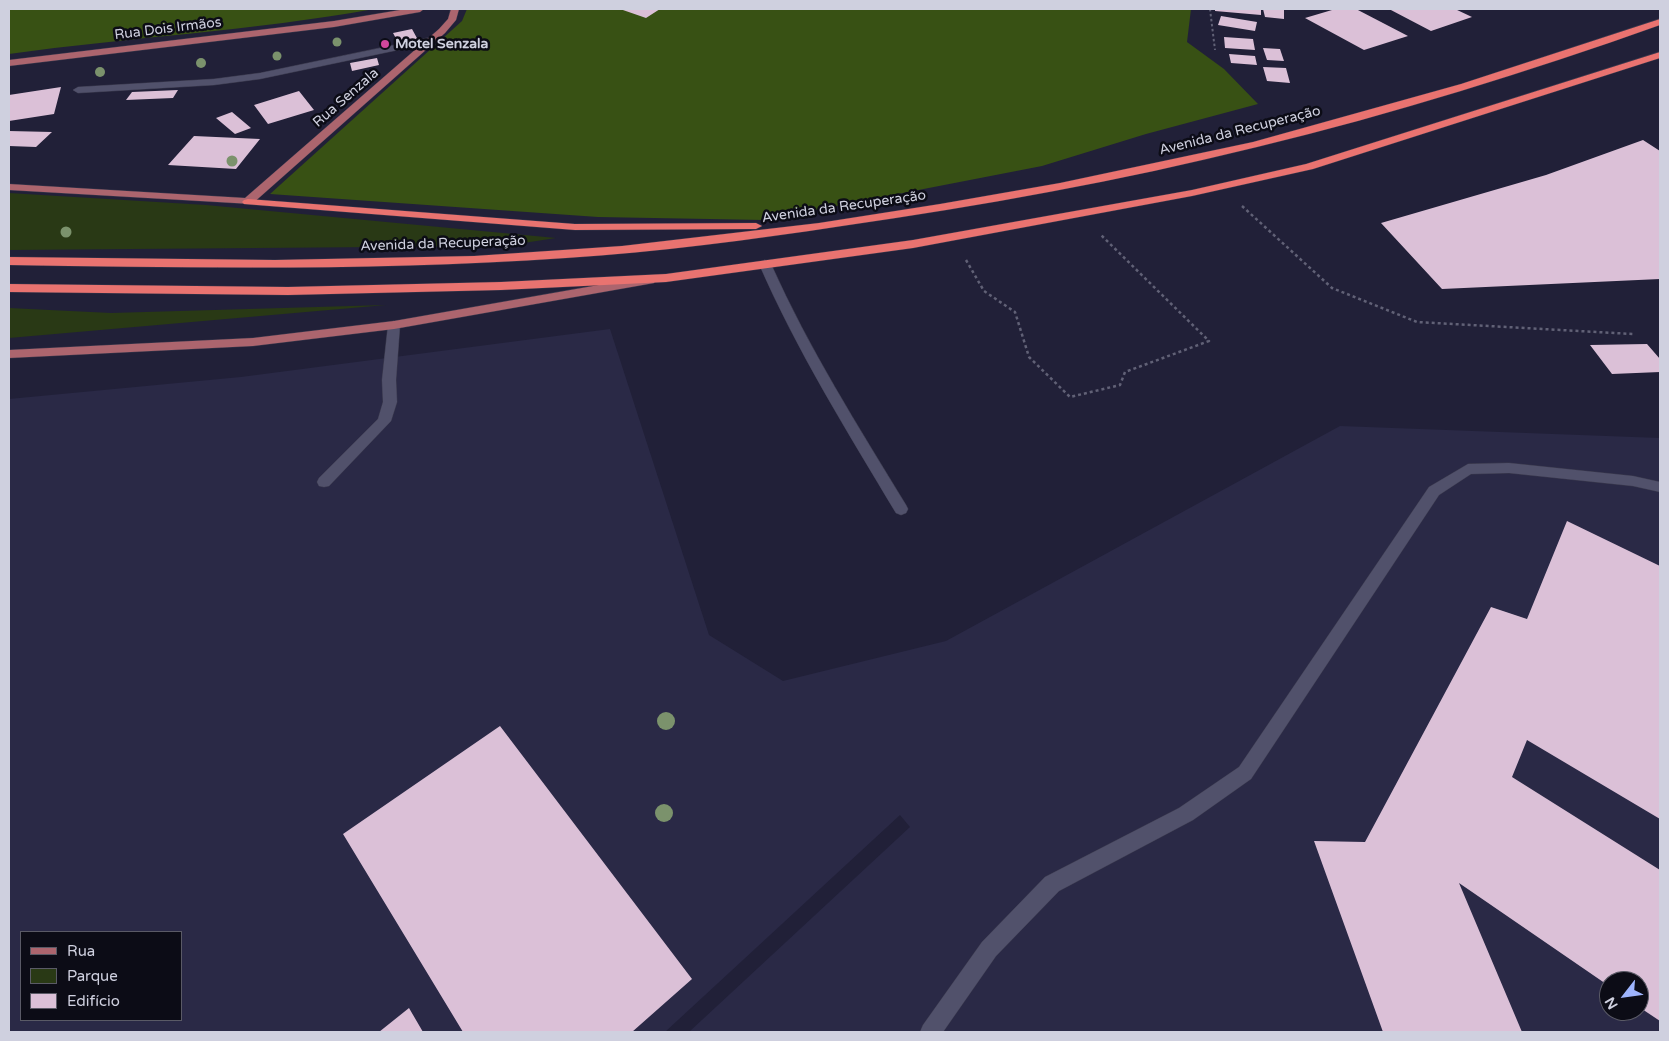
<!DOCTYPE html>
<meta charset="utf-8">
<style>
body{margin:0}
#map{position:relative;width:1669px;height:1041px;overflow:hidden;background:#212038;font-family:"Varela Round",sans-serif}
canvas{display:block}
.frame{position:absolute;inset:0;border:10px solid #cfd0df;pointer-events:none}
.legend{position:absolute;left:20px;top:931px;width:162px;height:90px;box-sizing:border-box;background:#0c0c16;border:1px solid #5a5a66;margin:0;padding:6px 9px;list-style:none;font-size:15px;color:#cfd0df}
.legend li{display:flex;align-items:center;gap:10px;height:25px}
.legend b{width:25px;border:1px solid #5a5a66}
.north{position:absolute;left:1599px;top:971px;width:50px;height:50px;box-sizing:border-box;background:#0c0c16;border:1px solid #5a5a66;border-radius:50%;rotate:240deg;font-size:14px;font-weight:700;line-height:20px;text-align:center;color:#cfd0df}
.north::after{content:'';display:block;margin:auto;width:18px;height:22px;background:#9eb4fd;clip-path:polygon(50% 0,100% 100%,50% 72%,0 100%)}
</style>
<div id="map">
<canvas width="1669" height="1041"></canvas>
<div class="frame"></div>
<ul class="legend">
<li><b style="height:6px;background:#ac656e"></b>Rua</li>
<li><b style="height:14px;background:#293915"></b>Parque</li>
<li><b style="height:14px;background:#dbc0d7"></b>Edifício</li>
</ul>
<div class="north">N</div>
</div>
<script>
const c = document.querySelector('canvas').getContext('2d');
c.lineJoin = 'round';
function fillPath(path, color) { c.fillStyle = color; c.fill(path, 'evenodd'); }
function stroke(path, color, width, dash) { c.strokeStyle = color; c.lineWidth = width; c.lineCap = dash ? 'butt' : 'round'; c.setLineDash(dash || []); c.stroke(path); }
function write(font, color, halo, rows, align = 'center') {
  c.font = font + ' "Varela Round",sans-serif'; c.lineWidth = 5; c.setLineDash([]); c.textBaseline = 'middle'; c.strokeStyle = halo; c.fillStyle = color; for (const [text, x, y, turn = 0] of rows) {
    c.save(); c.translate(x, y); c.rotate((+turn || 0) * Math.PI / 180); c.textAlign = isNaN(turn) ? turn : align; if (halo) c.strokeText(text, 0, 0); c.fillText(text, 0, 0); c.restore();
  }
}
const built = new Path2D(`
 M610 329 709 635 783 681 946 641 1340 426 1660 438V1032H689L910 827 900 815 665 1032H9V399L241 377ZM21 932H181V1020H21ZM1609 981H1639V1011H1609Z`);
const green = new Path2D(`
 M9 193 206 205 556 238 504 246 9 250Z
 M386 305 9 338V308L111 313Z`);
const forest = new Path2D(`
 M9 9H374C253 31 130 37 9 54Z
 M467 9H1191L1187 42 1224 69 1258 104 1146 134 1042 166 764 220 598 217 270 194 462 21Z`);
const building = new Path2D(`
 M620 9H660L646 18Z
 M1215 9H1261V15L1215 11Z
 M1263 9H1284V19L1265 17Z
 M1330 9H1356L1408 36 1364 50 1305 18 1332 10Z
 M1389 9H1455L1472 17 1431 31Z
 M1221 16 1257 22 1255 31 1218 25Z
 M412 29 418 40 399 44 393 33Z
 M1224 37 1253 39 1255 50 1225 48Z
 M1263 48 1280 49 1284 61 1267 60Z
 M1229 54 1255 56 1257 65 1231 63Z
 M377 58 379 65 352 71 350 63Z
 M1263 67 1286 68 1290 83 1267 81Z
 M61 87 54 114 9 121V95Z
 M178 90 173 98 126 100 132 92Z
 M299 91 314 110 268 124 254 105Z
 M232 112 251 128 235 134 216 118Z
 M9 131 52 132 36 147 9 146Z
 M194 136 260 139 236 169 168 165Z
 M1643 140 1660 151V279L1442 289 1381 223 1546 175Z
 M1647 344 1660 359V372L1612 374 1590 345Z
 M1567 521 1660 566V819L1527 740 1512 777 1660 870V1021L1639 1007V981H1609V986L1459 883 1522 1032H1383L1314 841 1365 842 1491 607 1527 619Z
 M500 726 692 979 632 1032H463L343 834Z
 M409 1008 423 1032H379Z`);
const pathFar1 = new Path2D(`
 M1210 9 1215 50`);
const path = new Path2D(`
 M1242 206 1332 288 1417 322 1633 334
 M966 260 984 291 1015 312 1029 357 1070 397 1120 385 1125 372 1209 341 1101 235`);
const minor = new Path2D(`
 M433 37 438 40 436 42 260 79 214 85 78 93 73 90 78 87 214 79 260 73Z
 M765 260 771 264C809 349 858 426 906 505L908 509 906 513 901 515 896 513C847 431 797 351 759 264Z
 M394 321 400 325 396 380 397 402 391 421 329 486 324 487 319 486 317 482 319 478 378 419 383 402 382 380 388 325Z
 M1509 463 1633 476 1660 482V492L1633 486 1509 473 1471 474 1439 495 1251 779 1193 820 1059 891 996 956 943 1032H920L923 1025 982 942 1045 877 1179 808 1239 767 1429 487 1468 464Z`);
const major = new Path2D(`
 M406 9H424L420 12 334 27 9 66V60L334 21Z
 M451 9H459L456 20 445 33 252 204 9 190V184L245 198 439 29 448 19Z
 M650 276 656 280 654 283 394 329 253 346 9 358V350L253 338 394 321Z`);
const highway = new Path2D(`
 M1660 19V25C1528 72 1393 114 1257 147 1120 181 981 206 842 226 750 240 658 252 566 258 380 271 194 268 9 265V257L275 260 474 256 622 246 819 223 940 204 1060 183 1253 142 1461 84Z
 M1660 52V58L1313 169 1192 196 913 248 666 282 501 290 288 295 9 292V284L288 287 501 282 666 274 913 240 1192 190 1306 164Z
 M248 199 575 224 756 223 762 226 756 229 575 230 244 204 242 202 244 200Z`);
const trees = [
 [337,42,4.5],
 [277,56,4.5],
 [201,63,5],
 [100,72,5],
 [232,161,5.5],
 [66,232,5.5],
 [666,721,9],
 [664,813,9]
];
const markers = [
 [385,44,5,"#d1479c"]
];
const farStreetnames = [
 ["Rua Dois Irmãos",168,29,-7],
 ["Rua Senzala",346,98,-41],
 ["Avenida da Recuperação",1240,131,-14],
 ["Avenida da Recuperação",844,207,-8],
 ["Avenida da Recuperação",443,244,-2]
];
const farPoinames = [
 ["Motel Senzala",395,44]
];
fillPath(built, '#2a2946');
fillPath(green, '#293915');
fillPath(forest, '#385114');
fillPath(building, '#dbc0d7');
stroke(minor, '#3a394d', 1);
stroke(major, '#3a394d', 1);
stroke(highway, '#3a394d', 1);
stroke(pathFar1, '#616176', 2, [2.5, 2.5]);
stroke(path, '#616176', 2.5, [3, 3]);
fillPath(minor, '#51516b');
fillPath(major, '#ac656e');
fillPath(highway, '#e97370');
c.fillStyle = '#7b926c';
for (const [x, y, r] of trees) { c.beginPath(); c.arc(x, y, r, 0, 2 * Math.PI); c.fill(); }
for (const [x, y, r, color] of markers) { const dot = new Path2D(); dot.arc(x, y, r, 0, 2 * Math.PI); c.fillStyle = color; c.fill(dot); stroke(dot, '#0c0c16', 2); }
write('14px', '#cfd0df', '#0c0c16', farStreetnames);
write('bold 14px', '#cfd0df', '#0c0c16', farPoinames, 'left');
</script>
